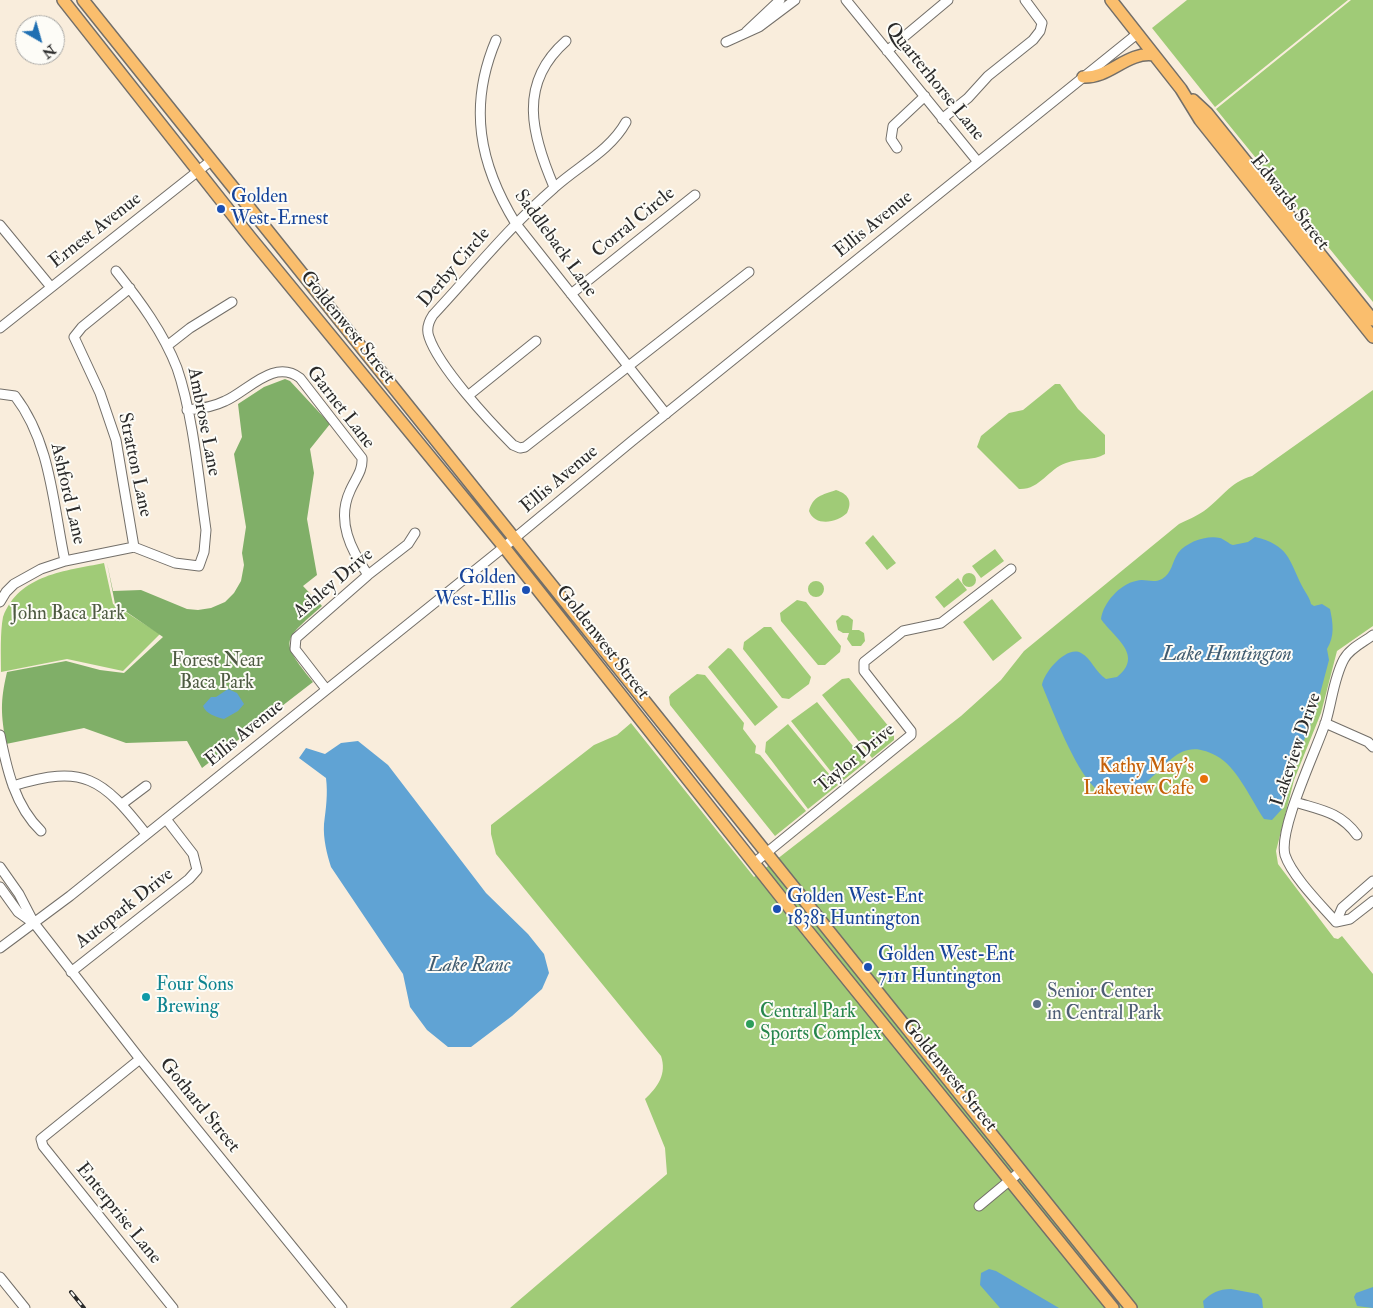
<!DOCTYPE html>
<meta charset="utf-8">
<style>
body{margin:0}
#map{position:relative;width:1373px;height:1308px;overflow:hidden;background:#f9eddc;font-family:"IM FELL Double Pica",serif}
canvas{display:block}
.north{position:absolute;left:15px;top:15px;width:50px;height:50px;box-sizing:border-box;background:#fdfcf7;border:1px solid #a9a8a5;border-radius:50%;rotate:142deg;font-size:14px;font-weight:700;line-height:20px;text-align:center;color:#2b2b2b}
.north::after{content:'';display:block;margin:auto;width:18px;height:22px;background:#1f6fb2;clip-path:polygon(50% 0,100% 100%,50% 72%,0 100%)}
</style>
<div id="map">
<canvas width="1373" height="1308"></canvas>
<div class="north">N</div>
</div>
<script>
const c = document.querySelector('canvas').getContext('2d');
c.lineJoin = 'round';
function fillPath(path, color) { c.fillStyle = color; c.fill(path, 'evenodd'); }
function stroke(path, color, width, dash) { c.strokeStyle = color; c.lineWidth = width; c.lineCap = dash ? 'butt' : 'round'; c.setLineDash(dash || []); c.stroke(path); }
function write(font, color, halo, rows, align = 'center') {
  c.font = font + ' "IM FELL Double Pica",serif'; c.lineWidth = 4; c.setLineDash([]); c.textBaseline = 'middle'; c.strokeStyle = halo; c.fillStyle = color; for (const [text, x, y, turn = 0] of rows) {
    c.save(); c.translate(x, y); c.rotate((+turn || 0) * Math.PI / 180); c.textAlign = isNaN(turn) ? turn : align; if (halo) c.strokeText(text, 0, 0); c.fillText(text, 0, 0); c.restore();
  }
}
const green = new Path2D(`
 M1187 0H1348L1215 107 1152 28Z
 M1351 0H1373V302L1216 109Z
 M1055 384H1060L1078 409 1105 435V454C1093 461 1079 458 1066 463 1048 469 1040 490 1019 489L977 447 981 436 1009 413 1023 410Z
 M1373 390V626L1337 651 1321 713 1294 780 1276 851 1278 864 1334 938 1338 939 1342 936 1373 974V1308H510L667 1174 665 1148 645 1099C658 1087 667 1074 661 1056L496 854 491 834V825L594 745 617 735 631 723 754 877 961 716 1001 680 1024 651 1179 524C1187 520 1197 516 1204 511 1221 499 1230 482 1252 476Z
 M836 490C848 494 853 501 847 513 837 523 815 527 809 511 813 496 822 495 836 490Z
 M873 535 896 563 887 570 865 543Z
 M995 549 1004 561 981 578 972 566Z
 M104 563 113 604 160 634 123 671 67 659 1 672C1 655 0 633 3 617 19 574 66 571 104 563Z
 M962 580a7 7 0 1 1 14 0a7 7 0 1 1-14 0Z
 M958 578 967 590 944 608 935 597Z
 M808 589a8 8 0 1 1 16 0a8 8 0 1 1-16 0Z
 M992 599 1022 638 993 661 963 622Z
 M797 600 806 602 841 646 840 652 825 665H818L781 621 780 613Z
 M842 615 848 616 853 620 852 630H859L864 633 865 641 861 646H852L847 639 849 633H843L838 630 836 621Z
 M764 627H771L811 677 809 684 789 699 782 698 743 649 744 642Z
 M728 648 731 649 778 707 755 726 708 667Z
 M697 674 705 675 744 723 743 729 756 746 755 753 760 755 806 811 775 836 670 705 669 697 671 694Z
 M849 678 894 733V740L872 758 822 695 842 679Z
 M817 702 866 762 840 783 791 721Z
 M788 724 838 785 808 809 765 752 766 742Z`);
const forest = new Path2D(`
 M285 379 290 381 330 424 310 449 314 473 307 519 317 575 303 586 322 606C282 642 279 639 313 682L202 768 187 741 126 743 84 728 6 744C1 714 0 702 7 672L66 661 100 670 124 673 163 637 115 604 107 563 113 591 141 590 187 609 198 610 211 608 225 602 234 593 241 581 244 565 242 553 246 527 234 454 242 437 238 404 264 387Z`);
const water = new Path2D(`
 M1255 537C1289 545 1289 560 1302 586 1305 592 1310 598 1311 604L1314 606 1322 604 1330 609C1333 623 1335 636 1327 649L1329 660 1315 713 1298 755 1282 809 1272 820 1264 819C1252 801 1238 770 1220 758 1185 737 1173 758 1149 780 1141 788 1129 790 1118 792 1109 794 1101 794 1094 787 1074 767 1053 712 1042 685 1044 672 1067 645 1081 653 1091 658 1096 673 1106 679L1117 677C1145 655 1113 637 1101 619 1103 603 1120 584 1136 581 1145 578 1152 584 1162 579 1172 573 1172 562 1178 553 1187 542 1206 535 1220 538 1224 539 1229 544 1233 545L1248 542Z
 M228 689 237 693 244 704 238 711 224 719C216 717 206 714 203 706L211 697H216Z
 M358 741 388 765 486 893 528 934 544 954 549 973 542 989 512 1016 471 1047H448L427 1030 410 1007 403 974 331 867C327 854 323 839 324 824 326 808 328 794 326 778L299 758 306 748 325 754 341 743Z
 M989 1269 996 1271 1059 1308H1000L980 1285 981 1273Z
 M1373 1287V1308L1357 1306 1354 1297 1356 1293Z
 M1231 1289 1258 1294 1262 1299 1263 1308H1204L1203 1301C1211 1293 1219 1289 1231 1289Z`);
const minor = new Path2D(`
 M846 0 978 162
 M746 32 780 0
 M496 40C468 106 479 164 516 224L666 414
 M726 42 759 27 795 0
 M887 51 948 0
 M942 119 968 98 988 76 1033 40 1040 31 1042 23 1025 0
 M626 122C610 151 578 166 554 188 510 226 473 272 433 315 429 321 426 329 429 337 439 367 489 421 513 445L520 448 525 447 749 272
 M897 148 891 139 893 126 925 96
 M554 187C532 135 517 84 566 41
 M0 225 51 287
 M130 288 82 327 74 337 100 393 116 440 134 547
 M571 294 695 195
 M0 328 212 160
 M167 346 190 328 232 302
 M0 394 15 396C51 443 53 505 65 561
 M469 395 536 341
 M187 410C200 409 213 407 225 401 248 391 274 358 300 378L362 458C363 471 355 479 350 491 336 521 351 550 368 575
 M0 602 6 592 14 584 41 569 65 561 134 547 175 563 199 566 204 552 206 530C199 481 193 414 177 368 163 332 140 301 116 271
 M326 689 295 649 296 638 368 575 408 544 415 533
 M1325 723 1368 742 1373 747
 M0 735C7 770 15 806 41 831
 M13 786C84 764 102 778 146 834
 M1295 802C1321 810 1340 812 1357 835
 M122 804 146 786
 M754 863 911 735V731L864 671V662L903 631 941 623 1011 569
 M0 867 19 894 34 923 140 1059 342 1308
 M0 887 18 912 32 922
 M1336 922C1321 905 1292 876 1285 855 1278 829 1317 749 1326 721 1332 701 1334 677 1344 659 1350 648 1364 642 1373 635
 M1336 922 1342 908 1373 881
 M1336 922 1350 919 1373 901
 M0 948 70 896 504 547 632 441 1137 34
 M71 972 189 879 197 870 193 854 166 819
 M140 1059 41 1139 43 1146 173 1308
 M979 1206 1021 1171
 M0 1277 25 1308`);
const major = new Path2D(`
 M63 0 250 237 504 547 799 920 1113 1308
 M83 0 1131 1308
 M1111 0 1181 89 1200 120 1373 337
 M1083 77C1109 79 1127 51 1154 55
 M1193 100 1207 113 1373 320`);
const rail = new Path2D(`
 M71 1292 84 1308`);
const markers = [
 [221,209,5,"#1a4fb4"],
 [526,590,5,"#1a4fb4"],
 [1204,779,5,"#e8710a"],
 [777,909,5,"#1a4fb4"],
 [868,967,5,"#1a4fb4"],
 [146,997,5,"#0f9aa8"],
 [1037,1004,5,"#5c6f8a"],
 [750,1024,5,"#2e9e5b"]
];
const streetNames = [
 ["Quarterhorse Lane",934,82,51],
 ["Edwards Street",1289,203,52],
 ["Corral Circle",634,223,-39],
 ["Ellis Avenue",874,225,-39],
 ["Ernest Avenue",96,231,-38],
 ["Saddleback Lane",555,244,54],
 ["Derby Circle",455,268,-49],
 ["Goldenwest Street",347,328,51],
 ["Garnet Lane",340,408,52],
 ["Ambrose Lane",203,422,79],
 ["Stratton Lane",134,465,78],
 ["Ellis Avenue",560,480,-40],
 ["Ashford Lane",67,494,77],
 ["Ashley Drive",334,584,-40],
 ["Goldenwest Street",602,643,52],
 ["Ellis Avenue",245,734,-39],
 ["Lakeview Drive",1297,750,-71],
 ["Taylor Drive",856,759,-40],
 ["Autopark Drive",125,909,-38],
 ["Goldenwest Street",949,1076,51],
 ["Gothard Street",199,1106,51],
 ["Enterprise Lane",118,1214,51]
];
const transitNames = [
 ["Golden",231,198],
 ["West-Ernest",231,220],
 ["Golden",516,579,"right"],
 ["West-Ellis",516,601,"right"],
 ["Golden West-Ent",787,898],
 ["18381 Huntington",787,920],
 ["Golden West-Ent",878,956],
 ["7111 Huntington",878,978]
];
const parkNames = [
 ["John Baca Park",68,615],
 ["Forest Near",217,662],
 ["Baca Park",217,684]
];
const foodNames = [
 ["Kathy May’s",1194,768],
 ["Lakeview Cafe",1194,790]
];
const cultureNames = [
 ["Four Sons",156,986],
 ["Brewing",156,1008]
];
const serviceNames = [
 ["Senior Center",1047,993],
 ["in Central Park",1047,1015]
];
const leisureNames = [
 ["Central Park",760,1013],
 ["Sports Complex",760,1035]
];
const waterNames = [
 ["Lake Huntington",1227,656],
 ["Lake Ranc",469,967]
];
fillPath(green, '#a0cb77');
fillPath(forest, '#80af68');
fillPath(water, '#60a3d4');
stroke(minor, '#736f69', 11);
stroke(major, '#736f69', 14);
stroke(minor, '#fff', 9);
stroke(major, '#fabe6d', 11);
stroke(rail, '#2b2b2b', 4);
stroke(rail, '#fdfcf7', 2, [5.5]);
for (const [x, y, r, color] of markers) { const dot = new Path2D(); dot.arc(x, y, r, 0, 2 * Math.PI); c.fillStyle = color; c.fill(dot); stroke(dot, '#fdfcf7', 2); }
write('19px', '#2b2b2b', '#fdfcf7', streetNames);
write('19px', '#164399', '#fdfcf7', transitNames, 'left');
write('19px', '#4e5b42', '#fdfcf7', parkNames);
write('19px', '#c56008', '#fdfcf7', foodNames, 'right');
write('19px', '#0d838f', '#fdfcf7', cultureNames, 'left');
write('19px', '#4e5e75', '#fdfcf7', serviceNames, 'left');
write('19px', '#27864d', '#fdfcf7', leisureNames, 'left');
write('italic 20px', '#405b6f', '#fdfcf7', waterNames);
</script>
